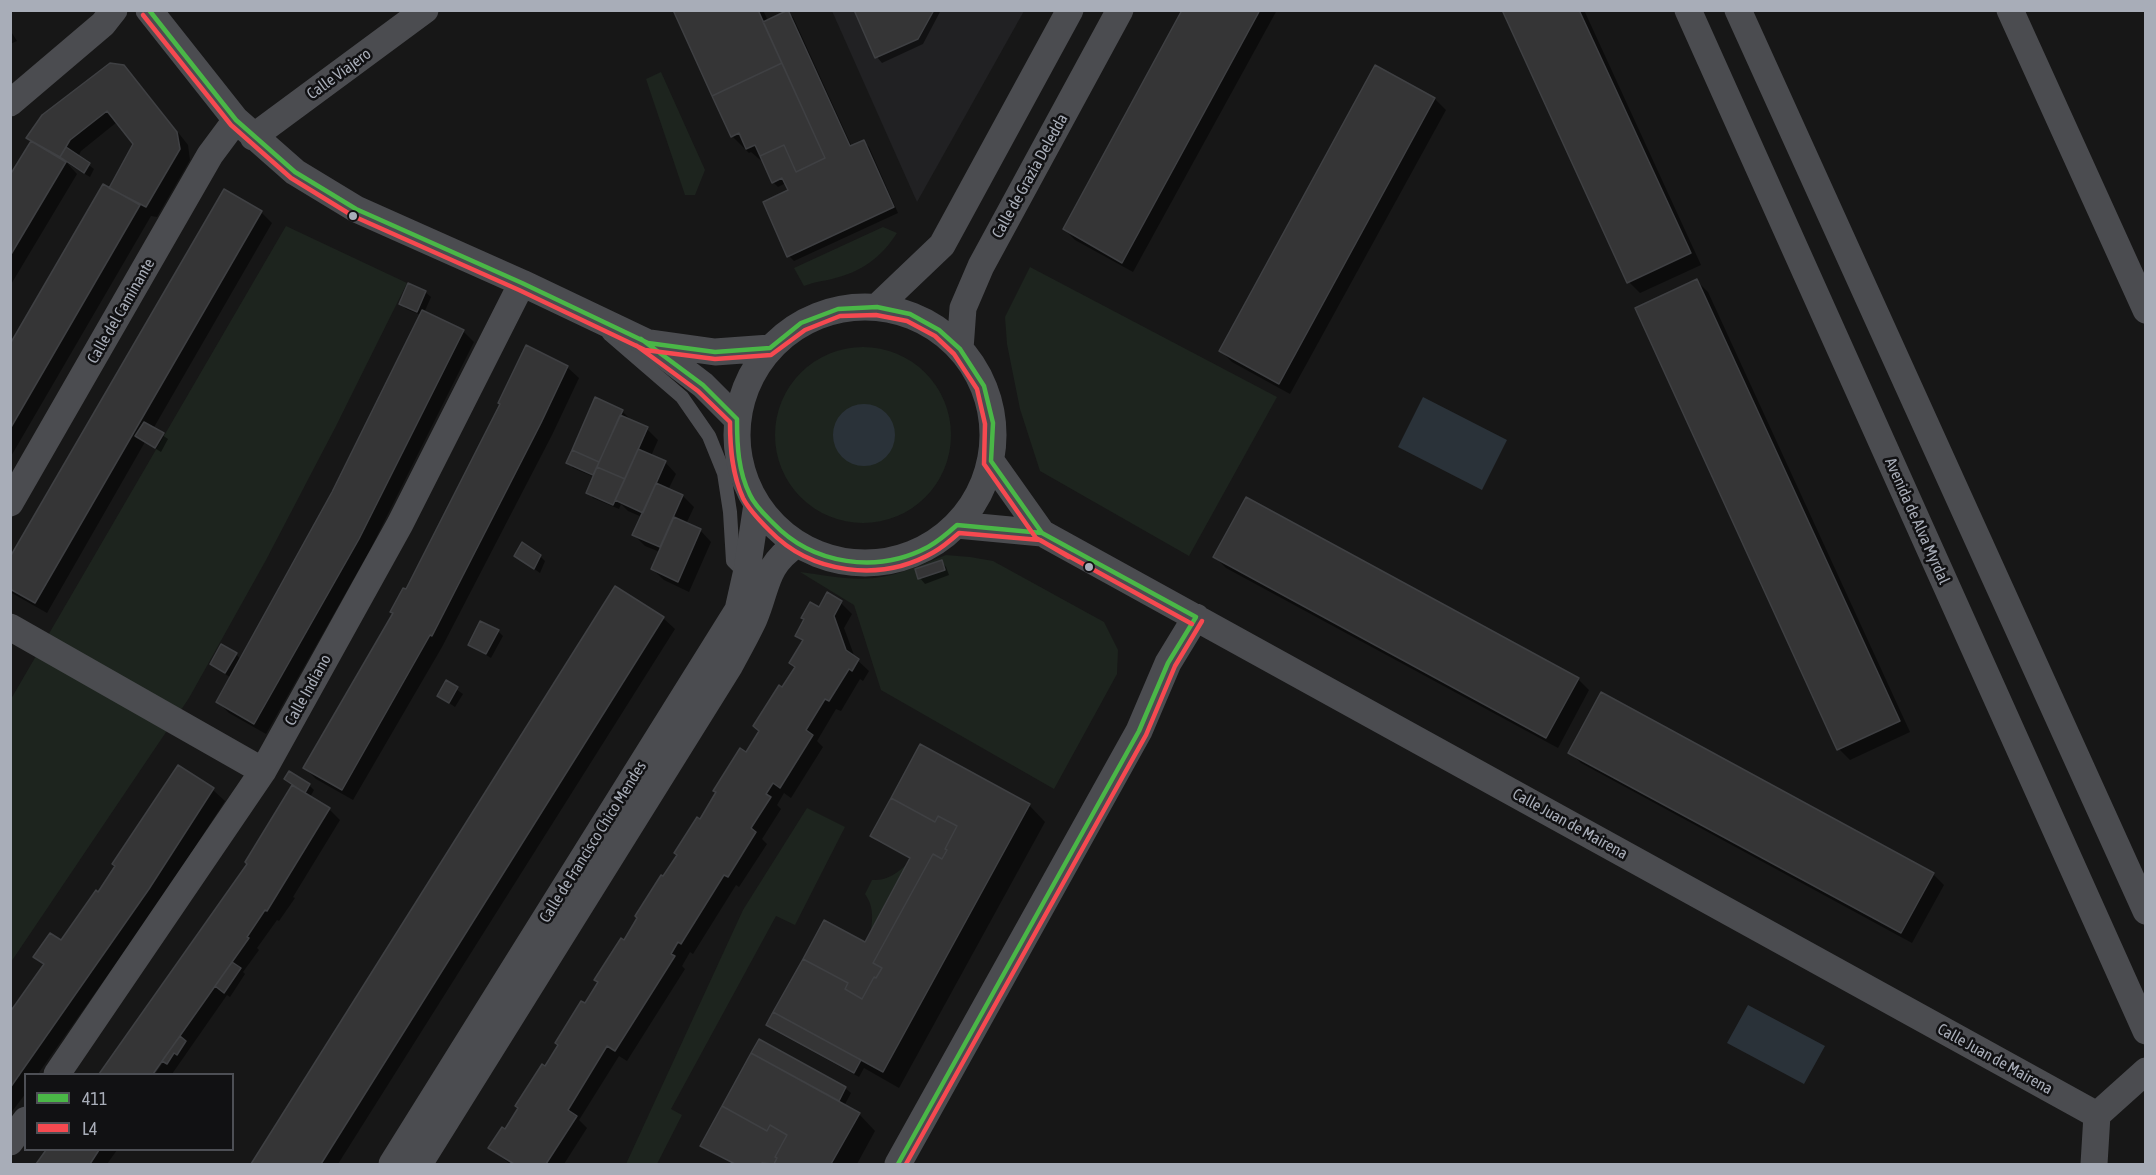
<!DOCTYPE html>
<style>
body{margin:0}
#map{position:relative;width:2156px;height:1175px;overflow:hidden;background:#171717;font-family:"Asap Condensed",sans-serif}
canvas{display:block}
.frame{position:absolute;inset:0;border:12px solid #a8adb8;pointer-events:none}
.legend{position:absolute;left:24px;top:1073px;width:210px;height:78px;box-sizing:border-box;background:#111113;border:2px solid #4d4f55;margin:0;padding:8px 10px;list-style:none;font-size:18px;color:#a8adb8}
.legend li{display:flex;align-items:center;gap:12px;height:30px}
.legend b{width:30px;border:2px solid #4d4f55}
</style>
<div id="map">
<canvas width="2156" height="1175"></canvas>
<div class="frame"></div>
<ul class="legend">
<li><b style="height:8px;background:#4ab747"></b>411</li>
<li><b style="height:8px;background:#f64950"></b>L4</li>
</ul>
</div>
<script>
const c = document.querySelector('canvas').getContext('2d');
c.lineJoin = 'round';
function fillPath(path, color) { c.fillStyle = color; c.fill(path, 'evenodd'); }
function stroke(path, color, width, dash) { c.strokeStyle = color; c.lineWidth = width; c.lineCap = dash ? 'butt' : 'round'; c.setLineDash(dash || []); c.stroke(path); }
function write(font, color, halo, rows, align = 'center') {
  c.font = font + ' "Asap Condensed",sans-serif'; c.lineWidth = 5; c.setLineDash([]); c.textBaseline = 'middle'; c.strokeStyle = halo; c.fillStyle = color; for (const [text, x, y, turn = 0] of rows) {
    c.save(); c.translate(x, y); c.rotate((+turn || 0) * Math.PI / 180); c.textAlign = isNaN(turn) ? turn : align; if (halo) c.strokeText(text, 0, 0); c.fillText(text, 0, 0); c.restore();
  }
}
const built = new Path2D(`
 M832 11H1024L917 202Z`);
const green = new Path2D(`
 M661 72 705 170 695 195H685L646 79Z
 M286 226 407 283 336 426 266 560 189 698 11 962V699Z
 M883 227 897 233C881 258 861 272 832 279 823 281 814 282 804 286L794 268Z
 M1030 267 1277 397 1189 556 1040 471 1020 409 1007 344 1005 317Z
 M775 435a88 88 0 1 1 176 0a88 88 0 1 1-176 0Z
 M946 555 970 557 993 561 1104 622 1118 650 1117 674 1054 789 881 690 854 605 800 572C824 575 850 581 875 578 900 575 923 564 946 555Z
 M807 808 845 827 795 925 776 916 671 1109 682 1115 657 1164H626L743 910Z
 M906 865 871 930C873 916 873 905 865 894L872 880C886 881 896 874 906 865Z`);
const water = new Path2D(`
 M1423 397 1507 440 1482 490 1398 447Z
 M833 435a31 31 0 1 1 62 0a31 31 0 1 1-62 0Z
 M1748 1005 1825 1046 1804 1084 1727 1043Z`);
const shadow = new Path2D(`
 M675 10H763L768 21 787 12 793 17 852 147 864 142 869 147 898 213 794 261 789 256 790 191 786 183 778 187 773 182 765 164 751 152 749 153 732 136Z
 M855 10H941L923 44 882 63 877 57Z
 M1184 10H1277L1133 272 1075 240 1064 229Z
 M1504 10H1584L1701 265 1640 293 1629 282Z
 M10 30 17 41 10 44Z
 M123 66 135 78 188 145 190 160 157 217 151 216 10 458V347L110 190 135 144 117 122 81 151 78 157 94 169 90 177 67 163 77 174 10 286V178L32 142 28 138Z
 M1375 67 1435 99 1446 110 1290 394 1232 362 1221 351Z
 M261 212 272 223 153 429 168 439 161 452 145 442 47 613 10 592V560Z
 M1697 281 1708 292 1910 732 1850 760 1839 749 1637 309Z
 M425 292 431 297 424 313 463 331 474 342 370 550 266 734 229 713 218 702 231 678 211 664 236 654 241 660 333 492 421 315 406 309 401 304Z
 M567 367 579 378 552 435 442 647 353 800 316 779 305 768Z
 M622 411 633 422 647 429 658 440 651 456 665 462 676 474 668 490 683 496 694 507 686 524 700 530 711 542 689 592 664 580 652 569 660 552 645 546 634 535 642 517 628 511 621 504 619 509 593 498 588 492 594 477 573 468 568 462Z
 M516 556H540L545 561 540 573Z
 M1215 557 1578 679 1589 690 1558 748 1226 568Z
 M941 561 946 567 949 575 925 584 920 578Z
 M616 588 663 618 675 629 338 1164H253Z
 M841 603 852 614 844 628 855 658 869 671 863 681 860 679 841 711 836 709 817 741 823 747 791 798 784 793 777 805 781 809 762 839 767 844 739 887 736 885 693 954 690 952 682 966 685 969 627 1061 619 1056 579 1120 587 1128 564 1164H510L490 1148 505 1131 700 821 746 754 796 668 804 642 797 635 819 609Z
 M498 631 503 636 491 658 469 644Z
 M447 683 463 694 455 707 439 696Z
 M1570 752 1933 874 1944 885 1912 943 1581 763Z
 M178 767 213 790 225 801 160 901 38 1074H26V1093L10 1114V1015L45 966 35 957 61 942 98 894Z
 M286 779 309 785 314 790 310 797 329 809 340 820 293 897 295 898 279 921 277 920 257 948 259 950 243 972 245 974 230 997 227 995 172 1074H155L168 1055 166 1053 151 1074H101L248 864 304 791Z
 M1029 805 1045 822 899 1088 864 1068 859 1077 773 1030 768 1025 865 944 911 859 877 841 872 836Z
 M759 1041 845 1088 851 1093 844 1106 859 1114 875 1131 857 1164H733L707 1150 702 1145Z
 M48 1150H117L107 1164H38Z`);
const building = new Path2D(`
 M673 10H758L782 63 712 96Z
 M788 10 850 146 864 140 894 207 787 257 763 202 788 190 782 178 772 183 760 156 784 145 796 172 825 158 763 22Z
 M854 10H934L918 39 875 58Z
 M1182 10H1260L1122 263 1063 229Z
 M1502 10H1579L1691 253 1627 283Z
 M110 63 124 65 177 132 180 149 146 207 109 188 133 144 107 111 70 140 60 157 26 138 42 115Z
 M782 63 825 158 796 172 784 145 760 156 755 145 746 149 739 133 731 137 712 96Z
 M1375 65 1435 98 1279 384 1219 351Z
 M31 141 66 162 10 256V175Z
 M66 147 90 163 84 173 60 157Z
 M103 184 140 205 10 429V344Z
 M224 189 262 211 35 603 10 589V557Z
 M1697 279 1900 721 1837 750 1635 308Z
 M408 283 426 291 417 312 399 304Z
 M422 310 464 330 359 539 254 724 216 702 332 492Z
 M526 345 568 366 541 423 432 636 430 635 342 790 303 768 393 613 390 612 403 588 406 589 500 404 498 403Z
 M595 397 623 410 599 462 572 450Z
 M620 415 648 427 625 479 597 467Z
 M144 422 164 433 155 448 135 436Z
 M638 449 666 461 643 513 615 500Z
 M572 450 599 462 593 475 566 463Z
 M597 467 625 479 613 505 586 493Z
 M656 483 683 495 660 547 632 535Z
 M1246 497 1579 678 1546 738 1213 557Z
 M674 517 701 529 678 582 651 569Z
 M522 542 541 555 534 569 514 556Z
 M942 560 945 570 918 579 915 569Z
 M615 586 664 617 321 1164H251Z
 M827 592 842 601 834 616 846 650 859 659 852 671 849 669 829 701 825 699 806 730 813 735 780 788 773 783 766 794 771 797 751 828 756 832 728 877 724 875 681 944 678 942 671 954 675 956 615 1051 607 1046 568 1110 577 1116 546 1164H514L488 1148 502 1127 505 1129 518 1108 515 1106 542 1064 545 1066 558 1045 555 1043 581 1001 585 1003 598 982 594 980 621 938 624 940 637 918 635 916 661 875 663 876 677 855 674 853 697 817 700 819 716 792 713 791 740 748 746 752 759 731 753 726 779 685 782 687 795 667 789 663 803 640 795 636 804 619 801 618 810 602 819 607Z
 M480 621 499 630 486 654 468 645Z
 M221 644 237 653 225 673 210 664Z
 M446 680 458 687 449 703 437 696Z
 M1601 692 1934 873 1901 933 1568 753Z
 M920 744 1030 804 883 1072 773 1012 803 959 848 983 845 989 862 999 874 977 876 978 882 968 873 963 933 854 942 859 947 850 945 849 957 826 938 816 935 822 891 798Z
 M178 765 214 788 149 889 10 1088V1012L44 964 33 957 50 933 61 940 96 890 98 892 115 866 112 864Z
 M289 771 310 784 305 793 284 779Z
 M292 785 330 808 267 911 265 910 247 937 249 938 153 1074H99L247 864 245 862Z
 M891 798 935 822 938 816 957 826 945 849 947 850 942 859 933 854 873 963 882 968 876 978 874 977 862 999 845 989 848 983 803 959 824 920 865 942 910 858 870 836Z
 M232 962 241 968 224 993 215 986Z
 M773 1012 861 1060 854 1073 766 1025Z
 M180 1036 186 1041 177 1055 174 1053 167 1064 162 1061Z
 M759 1039 846 1087 839 1101 751 1053Z
 M751 1053 860 1113 831 1164H774L777 1158 775 1157 787 1135 770 1125 767 1131 722 1106Z
 M722 1106 767 1131 770 1125 787 1135 775 1157 777 1158 774 1164 762 1163 761 1164H735L700 1146Z
 M46 1150H99L90 1164H36Z`);
const lane = new Path2D(`
 M609 334 682 397 709 436 724 473 730 512 733 561 746 574`);
const street = new Path2D(`
 M149 10 236 120 295 172 356 209 522 283 648 343 703 385 737 419
 M1688 10 2146 1031
 M1738 10 2146 911
 M2010 10 2146 310
 M10 103 103 24 114 10
 M253 137 425 10
 M737 435a128 128 0 1 1 256 0a128 128 0 1 1-256 0Z
 M877 307 942 245 1070 10
 M651 343 715 352 770 348
 M960 349 963 308 981 266 1120 10
 M991 461 1042 533
 M10 503 210 155 236 120
 M957 525 1042 533 2097 1115
 M10 627 263 771
 M57 1074 263 771 400 524 522 283
 M10 1142 26 1120
 M392 1164 738 610 747 570 757 504
 M419 1164 730 665C738 650 747 634 754 619 768 586 764 566 797 544
 M898 1164 1139 731 1168 663 1196 617
 M2094 1164 2097 1115 2146 1071`);
const bus1 = new Path2D(`
 M149 10 236 120 295 172 356 209 522 283 648 343 715 352 770 348 801 323 838 309 877 307 910 314 939 330 960 349 984 386 993 423 991 461 1042 533 1196 617
 M641 339 703 385 737 419C737 445 738 471 750 495 755 506 765 515 773 523 813 565 877 574 928 547 939 541 948 533 957 525L1042 533 1073 550
 M898 1164 1139 731 1168 663 1196 617`);
const bus2 = new Path2D(`
 M143 15 231 125 291 178 353 216 519 290 645 350 715 359 771 355 805 330 840 316 876 315 907 321 935 336 954 354 977 389 985 424 984 464 1036 538 1192 624
 M637 346 698 391 730 422C730 448 732 474 743 498 749 510 760 521 769 530 811 574 881 583 934 552 943 547 951 540 959 533L1040 540 1069 557
 M906 1164 1146 735 1175 666 1202 621`);
const markers = [
 [353,216,5,"#a8adb8"],
 [1089,567,5,"#a8adb8"]
];
const streetNames = [
 ["Calle Viajero",339,74,-36],
 ["Calle de Grazia Deledda",1030,176,-61],
 ["Calle del Caminante",121,311,-60],
 ["Avenida de Alva Myrdal",1917,521,66],
 ["Calle Indiano",308,690,-61],
 ["Calle Juan de Mairena",1570,824,29],
 ["Calle de Francisco Chico Mendes",593,842,-58],
 ["Calle Juan de Mairena",1995,1059,29]
];
fillPath(built, '#212123');
fillPath(green, '#1d241e');
fillPath(water, '#2a3239');
fillPath(shadow, '#0007');
fillPath(building, '#353536');
stroke(building, '#3f4043', 1.5);
stroke(lane, '#4b4c50', 14);
stroke(street, '#4b4c50', 27);
stroke(bus1, '#4ab747', 4.5);
stroke(bus2, '#f64950', 4.5);
for (const [x, y, r, color] of markers) { const dot = new Path2D(); dot.arc(x, y, r, 0, 2 * Math.PI); c.fillStyle = color; c.fill(dot); stroke(dot, '#111113', 2); }
write('16px', '#a8adb8', '#111113', streetNames);
</script>
